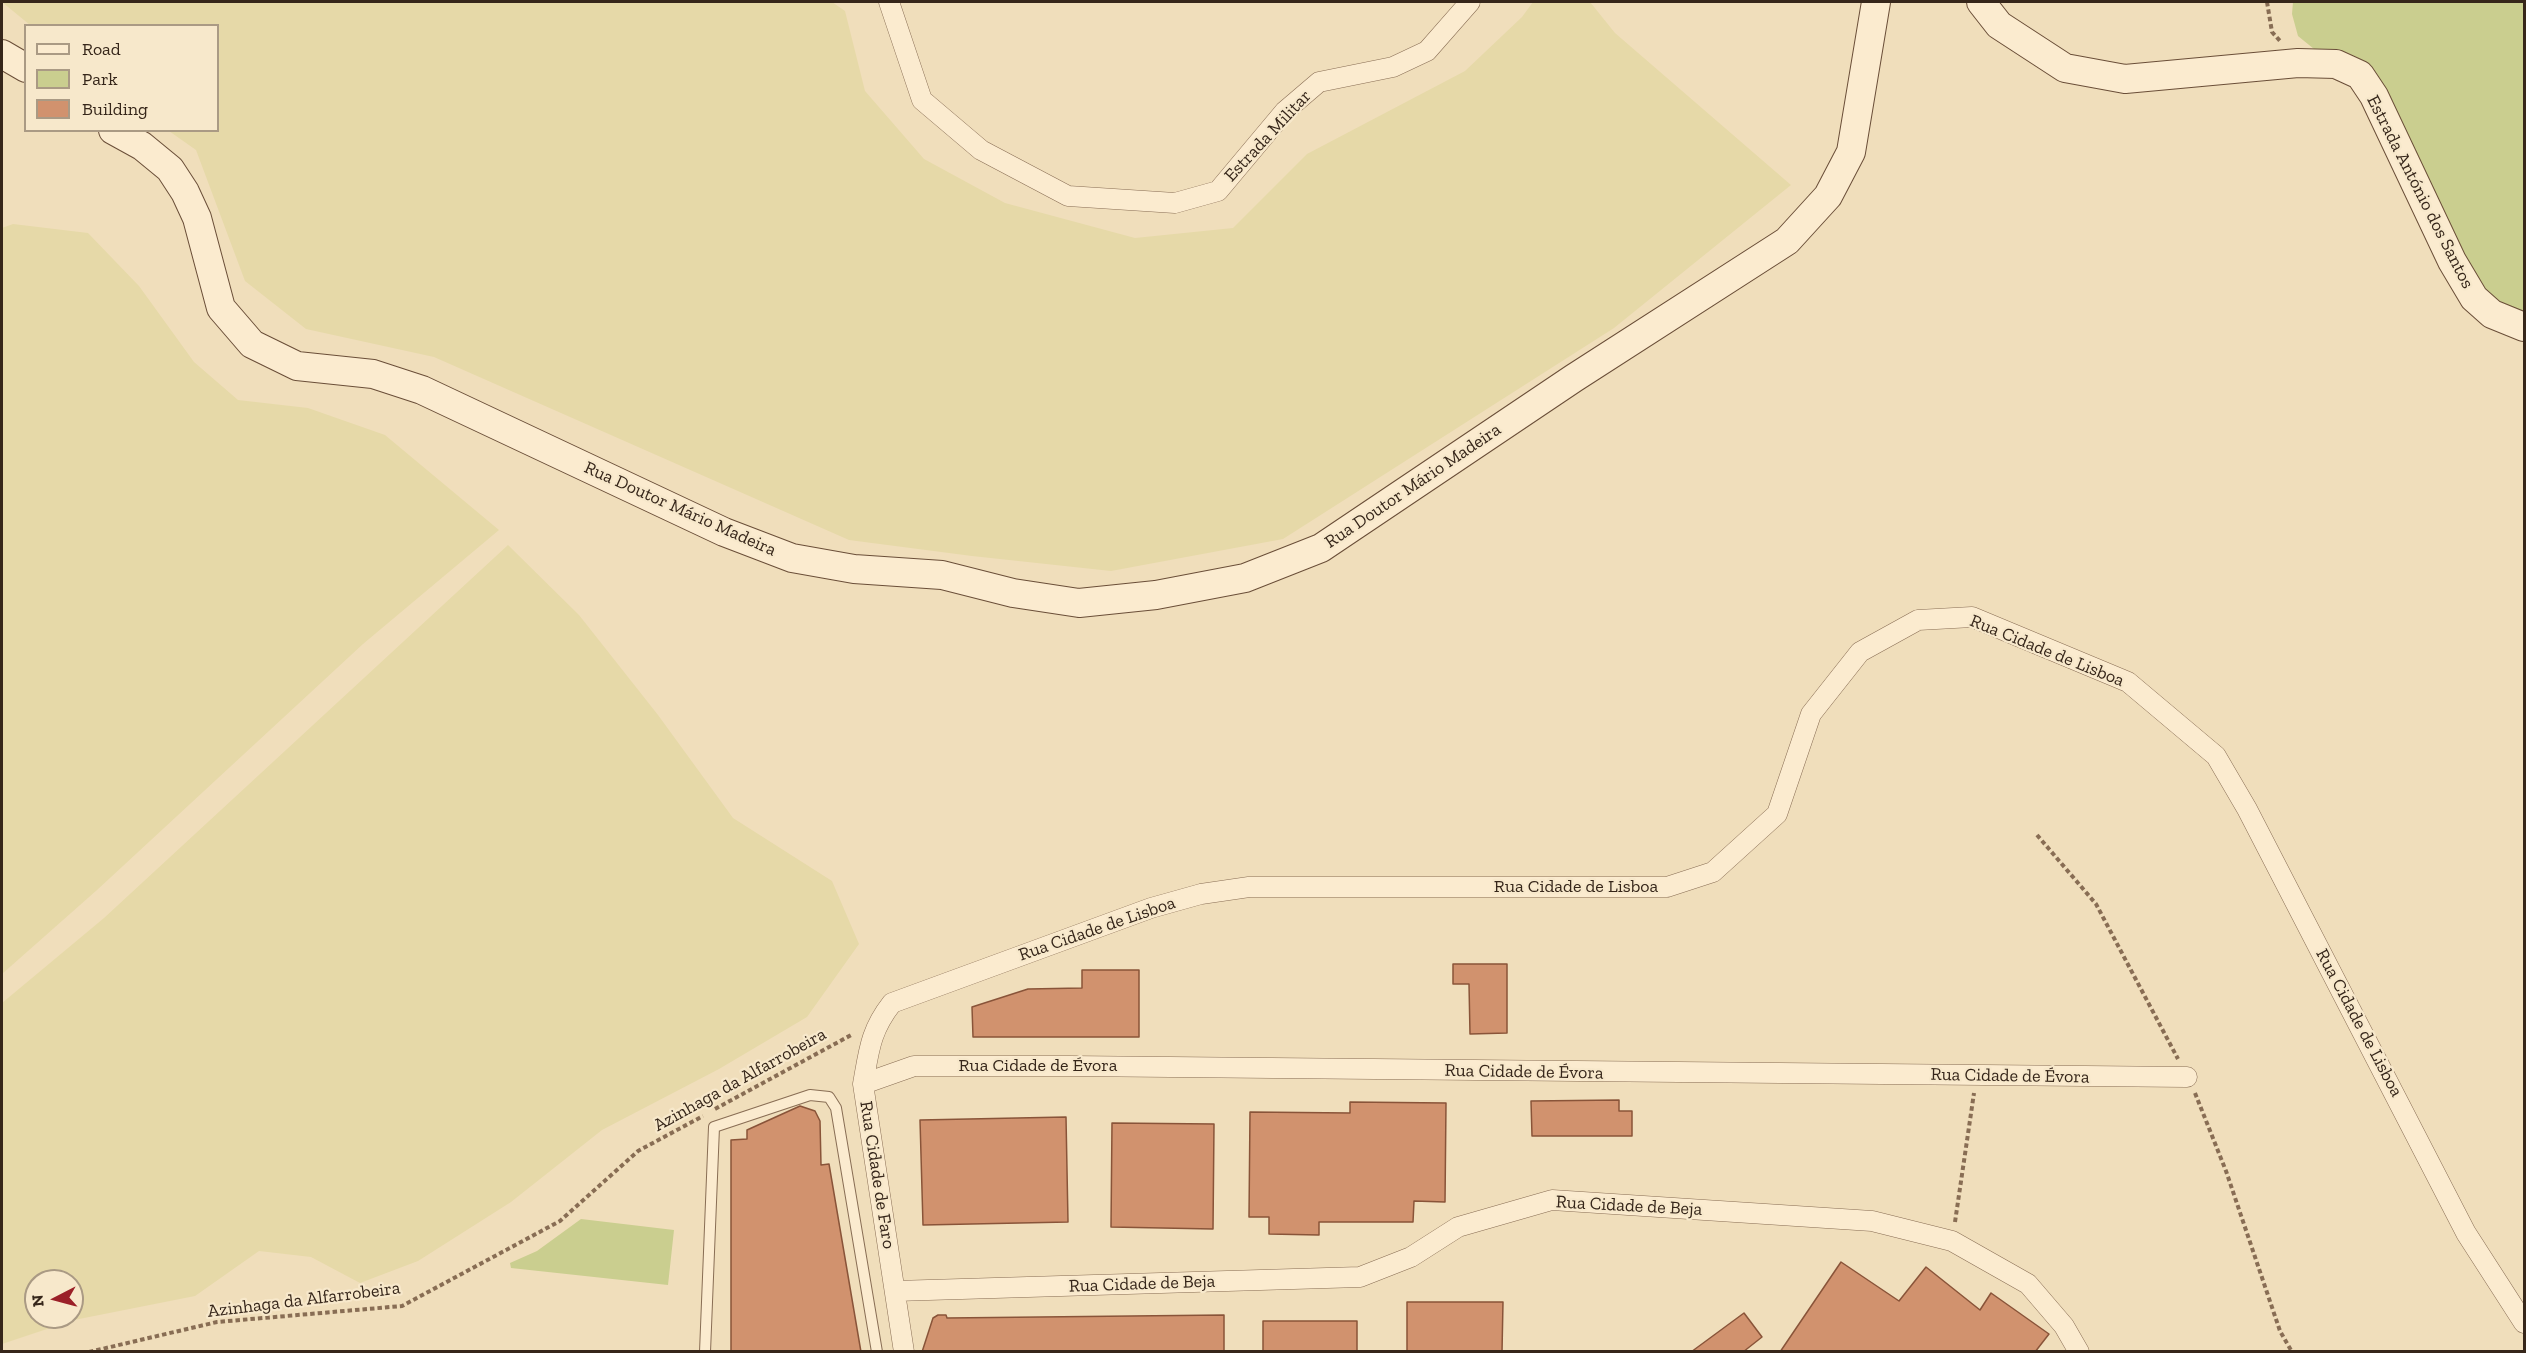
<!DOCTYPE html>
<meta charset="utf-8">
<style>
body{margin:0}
#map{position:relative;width:2526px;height:1353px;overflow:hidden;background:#f0debb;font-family:"Zilla Slab",serif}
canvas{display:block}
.frame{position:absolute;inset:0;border:3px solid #36261a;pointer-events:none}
.legend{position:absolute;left:24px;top:24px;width:195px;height:108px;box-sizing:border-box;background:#f7e8cb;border:2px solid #aa9a84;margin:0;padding:8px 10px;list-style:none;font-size:18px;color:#36261a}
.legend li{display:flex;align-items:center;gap:12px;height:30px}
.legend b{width:30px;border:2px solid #aa9a84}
.north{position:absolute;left:24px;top:1269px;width:60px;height:60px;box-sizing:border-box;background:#f7e8cb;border:2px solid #aa9a84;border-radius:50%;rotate:264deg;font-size:16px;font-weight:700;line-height:24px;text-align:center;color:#36261a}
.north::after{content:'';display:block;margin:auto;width:21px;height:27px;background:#9b2028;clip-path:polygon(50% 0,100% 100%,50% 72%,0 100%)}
</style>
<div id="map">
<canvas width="2526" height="1353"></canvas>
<div class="frame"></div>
<ul class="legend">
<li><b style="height:8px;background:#fbebcf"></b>Road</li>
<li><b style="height:16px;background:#cace8f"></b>Park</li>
<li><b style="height:16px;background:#d1926e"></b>Building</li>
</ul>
<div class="north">N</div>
</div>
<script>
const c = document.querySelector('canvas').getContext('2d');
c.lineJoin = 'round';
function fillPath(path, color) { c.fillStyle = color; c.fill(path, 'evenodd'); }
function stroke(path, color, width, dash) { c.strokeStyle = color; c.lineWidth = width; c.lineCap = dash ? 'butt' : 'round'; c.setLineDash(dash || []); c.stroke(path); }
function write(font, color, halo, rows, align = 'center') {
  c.font = font + ' "Zilla Slab",serif'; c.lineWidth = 4.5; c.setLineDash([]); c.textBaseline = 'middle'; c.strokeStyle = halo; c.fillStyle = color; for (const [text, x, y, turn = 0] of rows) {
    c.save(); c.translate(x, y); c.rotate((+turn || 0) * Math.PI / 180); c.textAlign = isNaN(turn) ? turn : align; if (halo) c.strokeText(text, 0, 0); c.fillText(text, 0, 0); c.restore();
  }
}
const farmland = new Path2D(`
 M2 2H832L845 11 865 91 924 159 1005 203 1135 238 1233 228 1307 154 1465 71 1522 17 1533 2H1590L1615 33 1791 185 1614 328 1283 539 1111 571 972 556 849 540 434 357 306 329 245 281 196 150 169 131 218 130V26L30 25Z
 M13 224 88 233 139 286 194 362 238 400 308 408 385 435 499 530 363 644 97 890 2 974V228Z
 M508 545 579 615 658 715 733 818 832 881 859 944 807 1017 719 1069 602 1130 511 1202 418 1261 360 1283 311 1257 259 1251 195 1296 74 1320 2 1344V1003L104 918ZM36 1281H72V1317H36Z`);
const green = new Path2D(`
 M2293 2H2524V316L2487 295 2462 251 2370 67 2348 53 2314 49 2298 36 2292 14Z
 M581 1219 674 1230 668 1285 511 1268 510 1263 537 1251Z`);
const building = new Path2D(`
 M1453 964H1507V1033L1470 1034 1469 984H1453Z
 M1082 970H1139V1037H973L972 1007 1028 989 1082 988Z
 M1619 1100V1111H1632V1136H1532L1531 1101Z
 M1350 1102 1446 1103 1445 1202 1414 1201 1413 1222H1319V1235L1269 1234V1217H1249L1250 1112 1350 1113Z
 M800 1106 815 1111 820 1121 821 1165 829 1164 861 1352H731V1140L747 1139V1130Z
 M1066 1117 1068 1222 923 1225 920 1120Z
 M1112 1123 1214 1124 1213 1229 1111 1227Z
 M1841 1262 1899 1301 1926 1267 1980 1310 1991 1293 2049 1334 2035 1352H1780Z
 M1407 1302H1503L1502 1352H1407Z
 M1744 1313 1762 1337 1743 1352H1691Z
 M938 1315H946L947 1318 1224 1315V1352H922L933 1318Z
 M1263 1321H1357V1352H1263Z`);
const path = new Path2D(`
 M2267 2 2272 32 2281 42
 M2037 835 2096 904 2178 1059
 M2195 1093 2226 1171 2280 1331 2292 1352
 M715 1109 853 1034
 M1955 1222 1974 1093
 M89 1352 217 1322 402 1306 560 1221 638 1151 703 1116`);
const lane = new Path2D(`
 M705 1352 714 1127 810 1095 829 1097 836 1108 877 1352`);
const street = new Path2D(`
 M889 2 922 100 981 150 1068 196 1175 203 1218 191 1285 111 1319 82 1393 67 1427 51 1470 2
 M863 1084 914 1066H1069L2187 1077
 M895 1291 1360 1277 1411 1257 1458 1227 1552 1200 1872 1221 1952 1241 2028 1284 2064 1326 2079 1352
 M904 1352 863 1084C869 1051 870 1031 892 1003L1151 908 1201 894 1249 887H1667L1713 872 1777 814 1811 714 1860 652 1918 620 1972 617 2128 682 2216 756 2247 809 2466 1233 2524 1323`);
const secondary = new Path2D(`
 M1981 2 1999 25 2065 68 2125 79 2298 63 2336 64 2360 75 2374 96 2452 261 2474 298 2492 314 2524 327
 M2 54 26 68
 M113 130 142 146 170 169 185 192 197 218 221 308 252 344 297 366 373 374 422 390 724 532 792 558 854 569 942 575 1013 593 1079 603 1156 595 1245 578 1321 548 1574 378 1787 241 1828 196 1851 152 1876 2`);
const streetNames = [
 ["Estrada Militar",1268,136,-47],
 ["Estrada António dos Santos",2420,192,63],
 ["Rua Doutor Mário Madeira",1413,486,-34],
 ["Rua Doutor Mário Madeira",680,509,24],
 ["Rua Cidade de Lisboa",2047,651,22],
 ["Rua Cidade de Lisboa",1576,887],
 ["Rua Cidade de Lisboa",1097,929,-19],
 ["Rua Cidade de Lisboa",2359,1023,62],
 ["Rua Cidade de Évora",1038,1066],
 ["Rua Cidade de Évora",1524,1072,1],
 ["Rua Cidade de Évora",2010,1076,1],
 ["Azinhaga da Alfarrobeira",740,1080,-29],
 ["Rua Cidade de Faro",877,1175,81],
 ["Rua Cidade de Beja",1629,1206,3],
 ["Rua Cidade de Beja",1142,1284,-2],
 ["Azinhaga da Alfarrobeira",304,1300,-7]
];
fillPath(farmland, '#e6d9a8');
fillPath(green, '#cace8f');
fillPath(building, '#d1926e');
stroke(building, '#895439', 1.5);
stroke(lane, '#886d54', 12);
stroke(street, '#886d54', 21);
stroke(secondary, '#6a4e38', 30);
stroke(path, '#886d54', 4, [4.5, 3]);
stroke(lane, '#fbebcf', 10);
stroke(street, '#fbebcf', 20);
stroke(secondary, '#fbebcf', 28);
write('18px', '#36261a', '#f7e8cb', streetNames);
</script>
